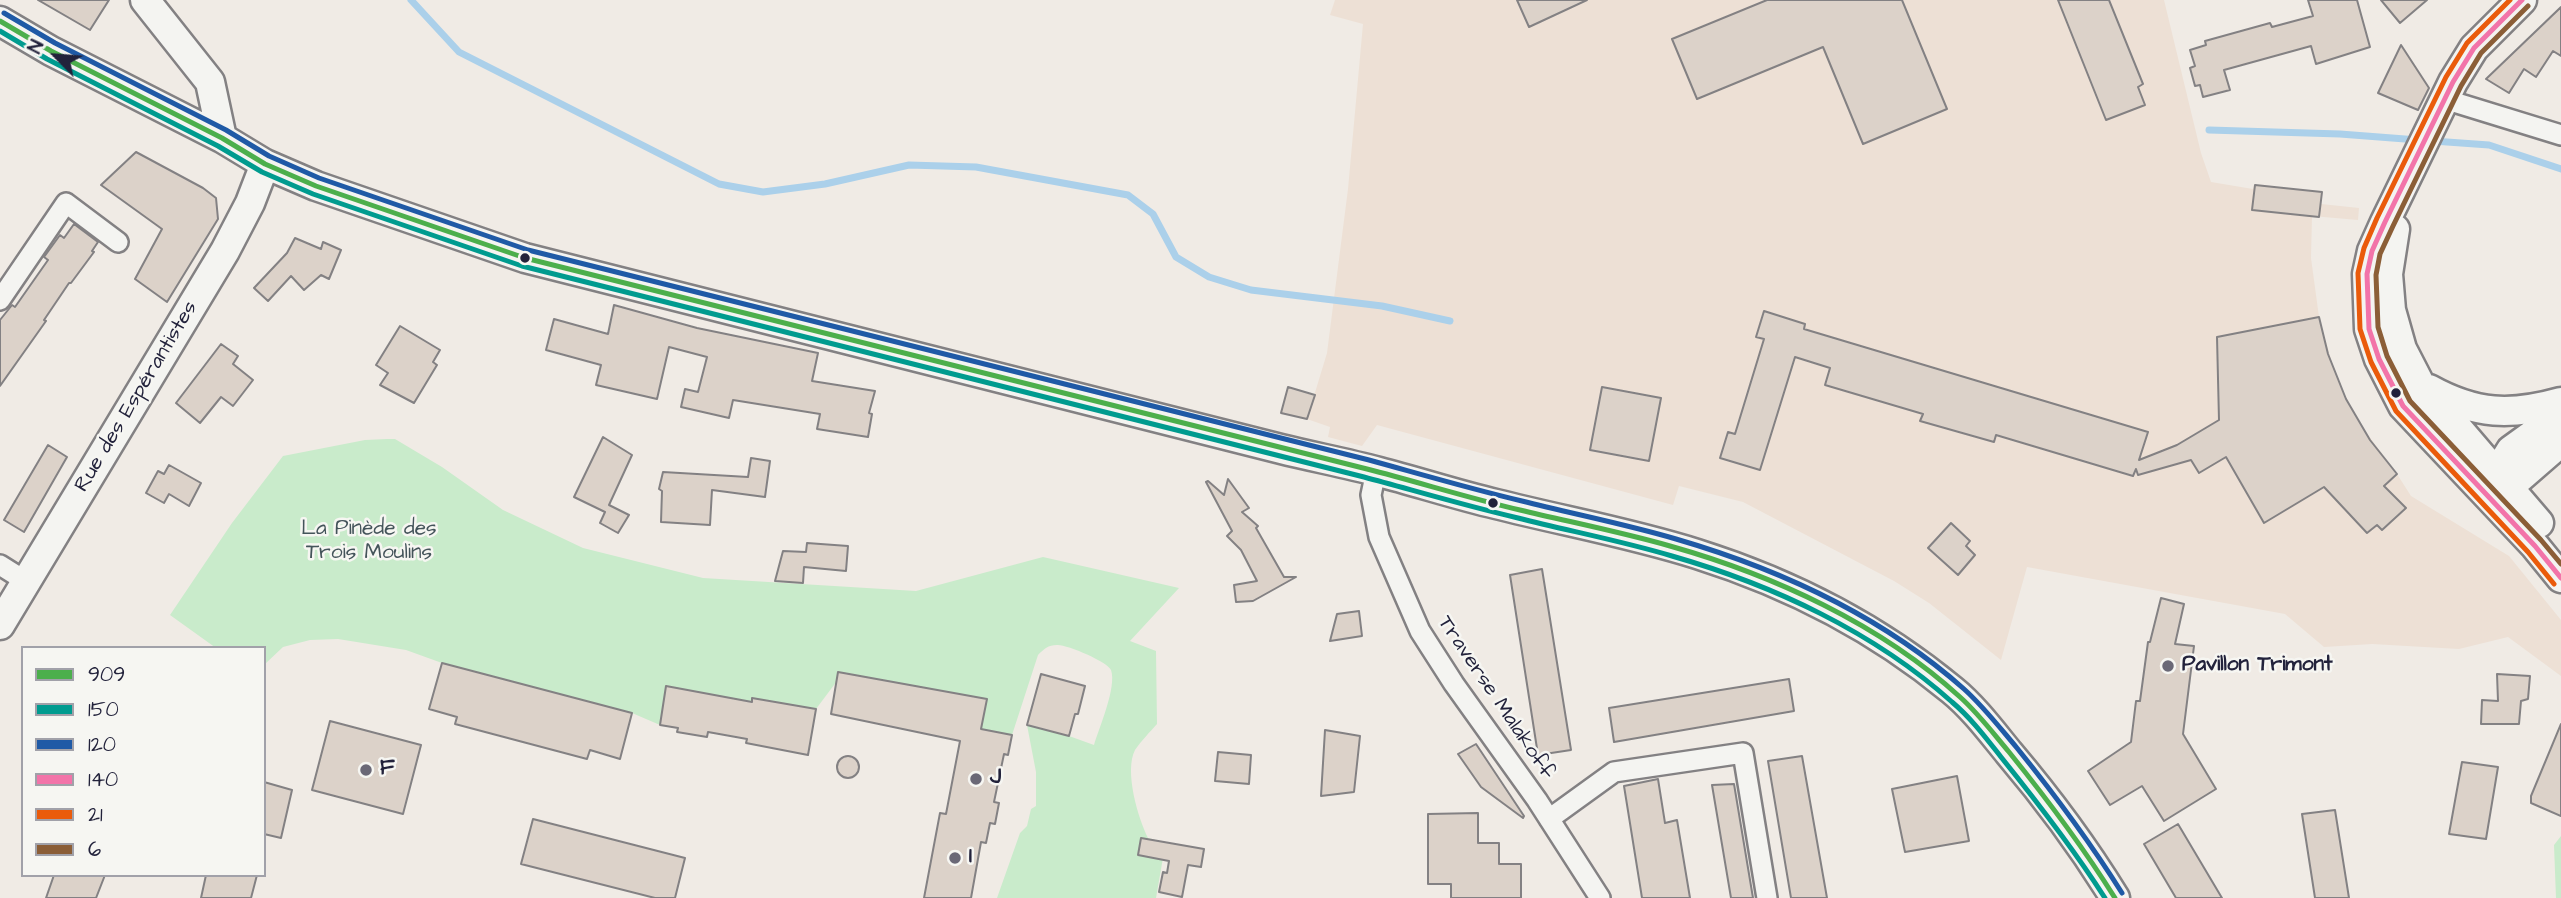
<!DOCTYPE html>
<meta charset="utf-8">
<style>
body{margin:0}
#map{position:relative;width:2561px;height:898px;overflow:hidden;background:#f0ebe5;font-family:"Architects Daughter",sans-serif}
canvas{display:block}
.legend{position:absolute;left:21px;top:646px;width:245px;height:231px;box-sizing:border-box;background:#f6f6f2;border:2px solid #a1a1a9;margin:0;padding:9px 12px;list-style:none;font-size:21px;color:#22223b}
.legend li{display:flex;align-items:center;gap:14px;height:35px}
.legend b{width:35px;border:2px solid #a1a1a9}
.north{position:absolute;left:21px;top:21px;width:70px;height:70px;-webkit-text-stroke:5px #f6f6f2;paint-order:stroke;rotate:295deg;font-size:19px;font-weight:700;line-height:28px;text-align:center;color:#22223b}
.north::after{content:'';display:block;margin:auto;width:24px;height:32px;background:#22223b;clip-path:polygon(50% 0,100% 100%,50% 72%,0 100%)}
</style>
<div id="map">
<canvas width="2561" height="898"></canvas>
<ul class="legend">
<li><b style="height:9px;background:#4caf4c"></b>909</li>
<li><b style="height:9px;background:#009b8f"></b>150</li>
<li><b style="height:9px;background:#1f5aa6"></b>120</li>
<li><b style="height:9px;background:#f274a9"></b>140</li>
<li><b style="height:9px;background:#ea5b0b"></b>21</li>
<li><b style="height:9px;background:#8b5e37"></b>6</li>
</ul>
<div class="north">N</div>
</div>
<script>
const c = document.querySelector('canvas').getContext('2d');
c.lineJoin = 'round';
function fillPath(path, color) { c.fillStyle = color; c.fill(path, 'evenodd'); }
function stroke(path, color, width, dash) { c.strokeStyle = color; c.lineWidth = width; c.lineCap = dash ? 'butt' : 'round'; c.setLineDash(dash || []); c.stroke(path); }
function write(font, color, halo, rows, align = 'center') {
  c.font = font + ' "Architects Daughter",sans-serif'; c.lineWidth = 5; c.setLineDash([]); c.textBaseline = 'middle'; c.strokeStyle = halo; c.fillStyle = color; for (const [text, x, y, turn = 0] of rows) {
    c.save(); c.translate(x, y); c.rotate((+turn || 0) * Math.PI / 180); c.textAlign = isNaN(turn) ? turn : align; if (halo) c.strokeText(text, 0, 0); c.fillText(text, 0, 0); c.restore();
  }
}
const built = new Path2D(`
 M1335 0H2164L2201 153 2211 182 2253 189 2254 185 2322 192 2321 204 2359 208 2358 220 2312 216 2311 258 2319 317 2336 377 2360 424 2397 474 2411 496 2509 556 2561 620V676L2508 637 2459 649 2372 644 2324 647 2285 614 2027 567 2001 660 1929 603 1894 581 1743 502 1679 486 1673 505 1377 425 1362 446 1328 437 1330 427 1307 419 1327 353 1348 189 1363 24 1330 15Z`);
const green = new Path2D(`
 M387 439H395L442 467 503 510 583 548 703 578 916 591 1043 557 1179 588 1130 641 1156 651 1157 724C1150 732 1141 741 1135 750 1124 771 1138 818 1148 838L1159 841 1164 852 1156 898H997L1020 833 1027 826 1031 809 1036 806V772L1027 725 1069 736 1094 745C1099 728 1117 687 1111 670 1108 662 1066 644 1057 645 1048 645 1044 649 1038 655L1012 735 981 729 986 699 839 672 837 681 816 709 753 698 752 702 667 686 660 725 632 713 442 663 406 650 338 639 310 640 283 647 264 665V648H216L170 615 232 523 283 456 365 440Z
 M2561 836V898H2556L2554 845Z`);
const stream = new Path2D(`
 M411 0 459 52 719 184 763 192 825 184 909 165 976 167 1128 195 1153 214 1176 257 1209 277 1251 290 1382 306 1450 321
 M2209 130 2340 134 2418 140
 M2433 141 2489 145 2561 169`);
const building = new Path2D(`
 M38 0H109L90 30Z
 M1517 0H1587L1529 27Z
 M1767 0H1902L1947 109 1863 144 1823 47 1697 99 1672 39Z
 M2058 0H2109L2143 84 2138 87 2145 105 2106 120Z
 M2308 0H2357L2370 47 2316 64 2311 46 2224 70 2230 90 2203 97 2200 85 2195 86 2190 68 2195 66 2190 50 2206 45 2205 41 2270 23 2272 27 2313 16Z
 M2381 0H2427L2400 23Z
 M2561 7V56L2553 51 2536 77 2524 69 2509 93 2486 79Z
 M2401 45 2429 88 2418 110 2378 93Z
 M136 152 203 188 216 198 218 219 167 302 135 279 162 229 101 185Z
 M2255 185 2322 192 2319 217 2252 210Z
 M74 224 98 242 92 251 94 252 71 283H69L44 320 46 321 0 386V320L12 305 15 307 48 260 44 257 60 235 64 238Z
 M295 238 321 249 323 242 341 250 329 279 321 275 304 290 291 276 268 301 254 288 287 253Z
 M614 305 697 328 818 353 812 381 875 391 869 413 872 414 868 437 817 429 820 414 733 400 729 418 681 407 685 389 698 392 707 357 669 347 657 399 596 385 601 365 546 350 554 319 608 334Z
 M1764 311 1805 324 1804 329 2148 432 2139 460 2177 445 2219 420 2217 337 2319 317 2328 354 2346 399 2370 440 2397 474 2384 486 2406 508 2382 530 2377 525 2367 533 2324 487 2264 523 2226 457 2199 473 2191 460 2138 475 2136 469 2133 476 1996 435 1994 442 1920 421 1923 414 1825 385 1830 368 1795 357 1760 470 1720 458 1728 432 1735 434 1764 339 1756 337Z
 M400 326 440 350 433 362 437 365 414 403 380 385 388 373 376 365Z
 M221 344 238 356 233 364 253 380 233 406 221 397 200 423 176 403Z
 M1288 387 1315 395 1307 419 1281 413Z
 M1602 387 1661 398 1649 461 1590 450Z
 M603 437 632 455 609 505 629 515 618 533 600 523 605 512 574 497Z
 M48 445 67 457 24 532 4 520Z
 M751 458 770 461 765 497 712 490 710 525 661 522 662 491 659 489 663 472 748 477Z
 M169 465 201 483 189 506 169 494 164 503 146 493 158 471 164 474Z
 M1228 479 1249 508 1242 512 1258 526 1256 528 1284 577H1296L1253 601 1236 602 1234 585 1257 581 1241 550 1227 536 1232 531 1206 482 1208 481 1224 495Z
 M1951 523 1970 541 1966 546 1975 555 1958 575 1928 548Z
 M807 543 848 546 846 571 804 567 803 583 775 581 783 551 806 552Z
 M1542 569 1571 750 1538 755 1510 575Z
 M2161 598 2184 604 2175 644 2194 646 2183 734 2216 789 2164 821 2142 786 2110 805 2088 771 2131 742 2136 701H2140L2148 642H2150Z
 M1359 611 1362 636 1330 641 1337 614Z
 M442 663 632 713 620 759 590 750 587 759 455 724 457 717 429 709Z
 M838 672 987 699 981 729 1012 735 1008 755 1004 754 994 802 999 803 995 824 990 823 986 843 981 842 971 898H924L940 813 946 814 960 741 831 714Z
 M1041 674 1085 686 1078 714H1075L1069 736 1027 725Z
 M2497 674 2530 676 2528 699 2521 701 2519 724H2481L2482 700 2498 701Z
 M1789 679 1794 711 1614 742 1609 708Z
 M666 686 752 702V698L816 709 808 755 746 743 747 739 708 732 707 737 677 732 678 728 660 725Z
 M330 721 421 745 403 814 312 790Z
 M2561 724V816L2531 803V796Z
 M1325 730 1360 736 1354 792 1321 796Z
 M1476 744 1524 816 1523 818 1481 787 1458 754Z
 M1218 752 1251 755 1249 784 1215 781Z
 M1802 756 1827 898H1791L1768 761Z
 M837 767a11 11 0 1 1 22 0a11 11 0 1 1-22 0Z
 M2462 762 2498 767 2486 839 2449 834Z
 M1957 776 1969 841 1905 852 1892 789Z
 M1658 779 1665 823 1677 820 1690 898H1642L1624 786Z
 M264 782 292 790 281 838 264 834Z
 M1734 784 1753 898H1731L1712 785Z
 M2335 810 2349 898H2315L2302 814Z
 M1478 813V843H1499V864H1521V898H1451V884H1428V814Z
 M533 819 685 858 675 898H655L521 864Z
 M2178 824 2222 898H2176L2144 844Z
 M1141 838 1204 849 1201 867 1188 865 1182 897 1159 892 1163 872 1167 873 1169 861 1138 855Z
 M54 875H105L96 898H46Z
 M206 875H257L251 898H201Z`);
const street = new Path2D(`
 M2444 99 2561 135
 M0 300 66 203 118 242
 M1376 471 1371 495 1379 537 1420 631 1454 684 1537 800 1600 898
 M0 565 27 582
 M1549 819 1614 772 1743 753 1767 898`);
const secondary = new Path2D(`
 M145 0 210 82 222 138
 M2522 0 2474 48 2453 82 2385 222 2372 251 2367 274 2369 329 2379 359 2403 406 2535 546 2561 578
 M0 21 51 51 222 138 265 164 316 186 525 258 1281 449C1313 457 1346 463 1379 472 1418 482 1457 495 1496 504 1563 521 1631 533 1697 554 1789 583 1877 628 1952 690 1973 707 1991 731 2009 753 2048 799 2083 846 2115 898
 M2395 229 2388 274 2391 310 2402 349 2420 384 2539 523
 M2429 389C2476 415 2511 416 2561 402
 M2488 487 2511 450 2561 414
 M2491 491 2508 488 2561 442
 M0 625 225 251 250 203 265 164`);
const bus1 = new Path2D(`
 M0 21 51 51 222 138 265 164 316 186 525 258 1367 469C1418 482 1469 498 1520 510 1570 522 1621 532 1670 546 1773 575 1880 624 1960 697 1978 713 1993 733 2009 752 2047 799 2083 847 2115 898`);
const bus2 = new Path2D(`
 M0 31 47 59 218 146 262 172 313 194 522 266 1364 477C1416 491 1466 506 1518 518 1569 531 1622 541 1672 556 1773 585 1874 632 1952 702 1971 718 1986 738 2001 757 2038 803 2073 848 2105 898`);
const bus3 = new Path2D(`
 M4 13 55 43 226 130 269 156 319 178 528 250 1369 460C1420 474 1471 489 1522 501 1573 514 1625 524 1676 539 1779 569 1883 617 1964 689 1984 707 2000 728 2017 748 2055 795 2090 842 2122 893`);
const bus4 = new Path2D(`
 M2522 0 2474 48 2453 82 2385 222 2372 251 2367 274 2369 329 2379 359 2403 406 2535 546 2561 578`);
const bus5 = new Path2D(`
 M2510 0 2467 43 2446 77 2377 218 2364 248 2358 273 2360 329 2371 362 2396 411 2528 552 2554 584`);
const bus6 = new Path2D(`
 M2528 6 2481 53 2461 86 2393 226 2380 254 2376 275 2378 327 2387 356 2410 401 2541 540 2561 564`);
const markers = [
 [525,258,6,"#22223b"],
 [2396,393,6,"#22223b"],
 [1493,503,6,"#22223b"],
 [2168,666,7,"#6a6876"],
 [366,770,7,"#6a6876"],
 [976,779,7,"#6a6876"],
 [955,858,7,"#6a6876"]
];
const streetNames = [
 ["Rue des Espérantistes",137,397,-59],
 ["Traverse Malakoff",1495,698,56]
];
const parkNames = [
 ["La Pinède des",369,530],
 ["Trois Moulins",369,554]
];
const poiNames = [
 ["Pavillon Trimont",2182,666],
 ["F",380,770],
 ["J",990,779],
 ["I",969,858]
];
fillPath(built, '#ede0d5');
fillPath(green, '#c9ebcb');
stroke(stream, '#abd0ea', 7);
fillPath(building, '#dcd2c9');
stroke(building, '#838183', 2);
stroke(street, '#838183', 24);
stroke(secondary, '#838183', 33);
stroke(street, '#f4f4f1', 19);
stroke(secondary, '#f4f4f1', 28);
stroke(bus1, '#4caf4c', 5);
stroke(bus2, '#009b8f', 5);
stroke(bus3, '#1f5aa6', 5);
stroke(bus4, '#f274a9', 5);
stroke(bus5, '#ea5b0b', 5);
stroke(bus6, '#8b5e37', 5);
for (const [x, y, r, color] of markers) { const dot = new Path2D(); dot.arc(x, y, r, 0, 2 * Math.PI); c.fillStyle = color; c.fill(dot); stroke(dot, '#f6f6f2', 2.5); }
write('21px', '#22223b', '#f6f6f2', streetNames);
write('21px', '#44545a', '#f6f6f2', parkNames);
write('bold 21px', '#22223b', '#f6f6f2', poiNames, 'left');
</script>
